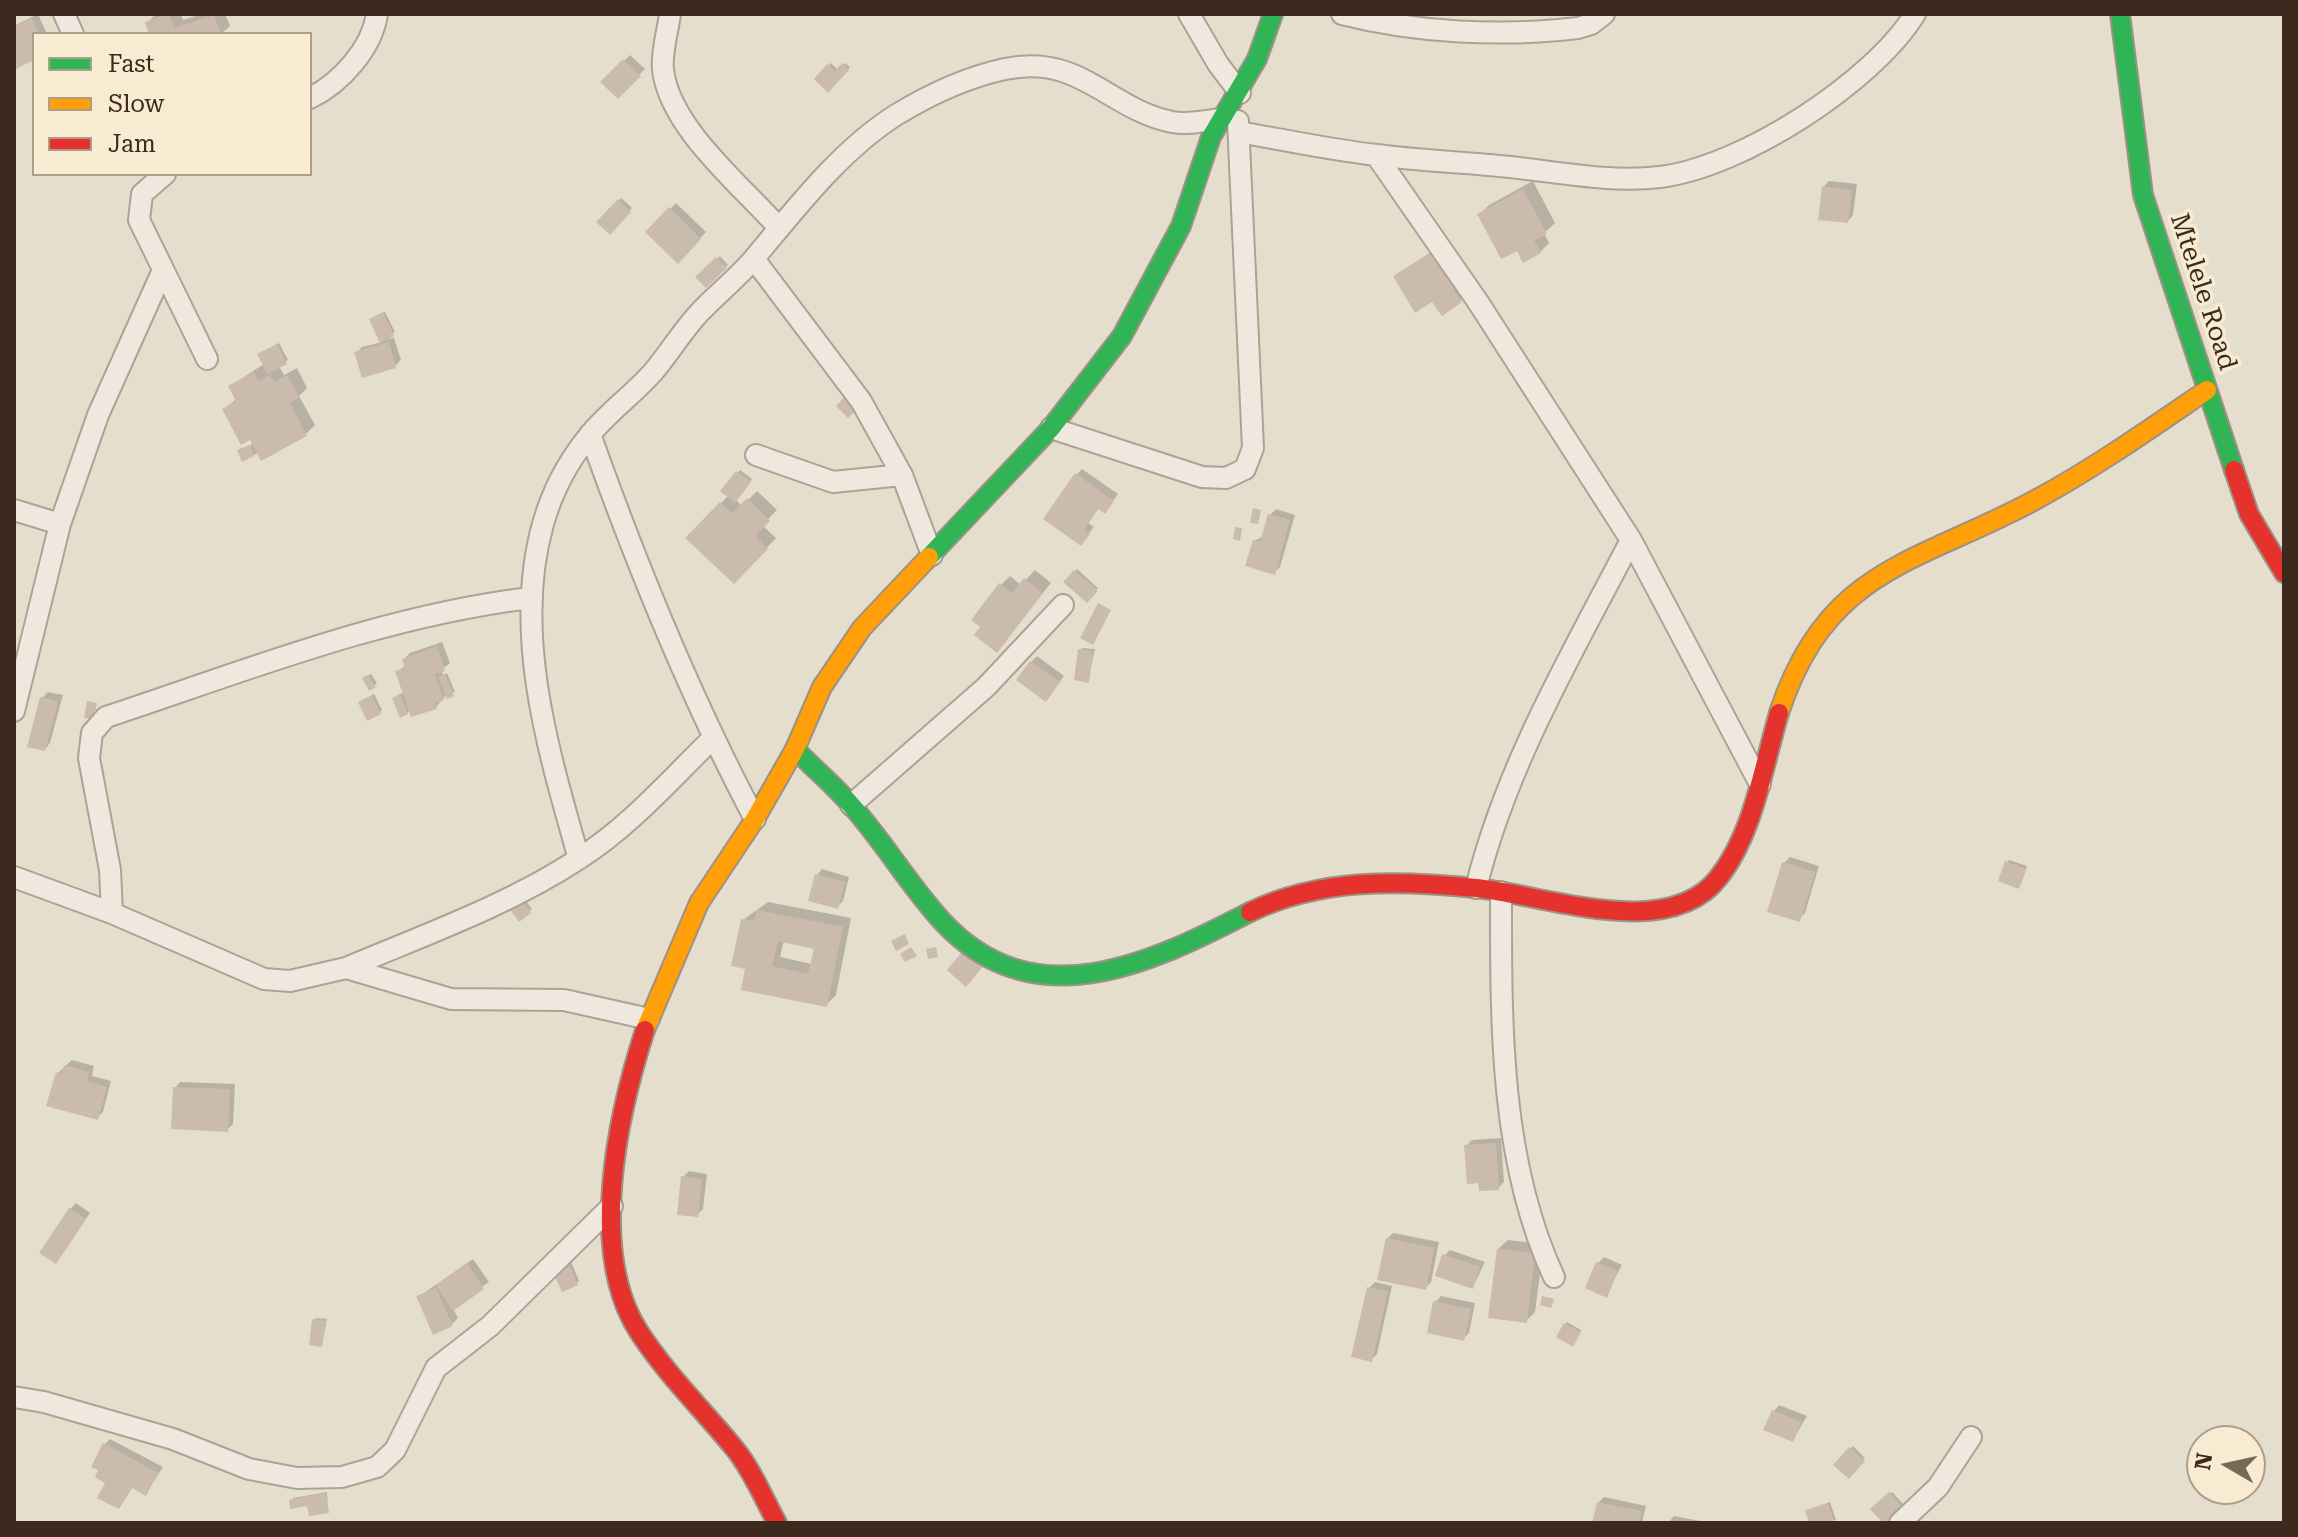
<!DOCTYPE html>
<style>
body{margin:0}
#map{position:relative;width:2298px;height:1537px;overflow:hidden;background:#e6decc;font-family:"Roboto Serif",serif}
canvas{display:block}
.frame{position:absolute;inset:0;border:16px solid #3b2a1d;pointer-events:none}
.legend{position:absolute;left:32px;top:32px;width:280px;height:144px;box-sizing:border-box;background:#f8ebd2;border:2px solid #ac9e8a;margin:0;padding:10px 14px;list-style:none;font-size:24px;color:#3b2a1d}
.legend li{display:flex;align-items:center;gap:16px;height:40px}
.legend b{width:40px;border:2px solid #ac9e8a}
.north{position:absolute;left:2186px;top:1425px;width:80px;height:80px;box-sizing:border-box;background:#f8ebd2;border:2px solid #ac9e8a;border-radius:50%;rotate:279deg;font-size:22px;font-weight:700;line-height:32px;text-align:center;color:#3b2a1d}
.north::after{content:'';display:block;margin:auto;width:28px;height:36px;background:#77695a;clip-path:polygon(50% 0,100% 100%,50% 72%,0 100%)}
</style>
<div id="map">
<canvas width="2298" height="1537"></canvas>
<div class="frame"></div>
<ul class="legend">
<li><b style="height:10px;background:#30b455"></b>Fast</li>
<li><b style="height:10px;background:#ff9f0a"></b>Slow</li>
<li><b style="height:10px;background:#e5322d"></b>Jam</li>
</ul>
<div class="north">N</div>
</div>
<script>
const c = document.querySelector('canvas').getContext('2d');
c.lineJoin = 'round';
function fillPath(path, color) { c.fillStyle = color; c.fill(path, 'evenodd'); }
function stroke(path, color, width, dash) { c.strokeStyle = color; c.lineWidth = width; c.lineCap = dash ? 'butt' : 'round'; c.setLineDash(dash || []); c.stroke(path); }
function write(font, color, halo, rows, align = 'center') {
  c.font = font + ' "Roboto Serif",serif'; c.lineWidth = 7; c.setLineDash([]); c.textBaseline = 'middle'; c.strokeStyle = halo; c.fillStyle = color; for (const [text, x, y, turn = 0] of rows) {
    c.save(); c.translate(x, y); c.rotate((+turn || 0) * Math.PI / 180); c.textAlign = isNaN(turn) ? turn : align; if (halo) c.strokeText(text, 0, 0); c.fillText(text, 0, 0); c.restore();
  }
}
const shadow = new Path2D(`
 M38 14 47 34H34V57L14 65V26Z
 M156 14H181L183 20 202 14H225L230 26 221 34H152L148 22Z
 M630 55 645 69 618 96 603 82Z
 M831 63 838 70 845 63 850 67 828 90 816 79Z
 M1533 181 1555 223 1544 233 1549 243 1540 252 1518 248 1480 214 1489 205Z
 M1829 181 1857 184 1853 215 1848 221 1823 187Z
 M621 198 632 208 610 232 599 221Z
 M676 203 706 232 678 261 648 232Z
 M1448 240 1468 273 1469 291 1460 301 1432 300 1395 277Z
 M720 256 728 265 706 285 698 277Z
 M385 312 395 332 384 339 394 338 401 360 395 366 357 353 362 347 382 342 374 317Z
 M279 343 288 360 279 366 284 375 297 368 307 388 299 396 315 425 306 434 253 455 242 449 255 443 225 409 237 398 230 386 264 364 262 352Z
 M1082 469 1118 494 1110 505 1099 508 1088 523 1094 527 1081 543 1077 474Z
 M740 470 752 479 736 500 742 506 757 491 777 510 762 525 776 538 734 582 688 538 729 495 723 491Z
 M1276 509 1295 515 1280 567 1274 573 1254 541 1264 536 1270 515Z
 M1077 569 1098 588 1087 600 1066 582Z
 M1035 570 1051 583 997 650 1001 585 1010 576 1021 585Z
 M442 642 450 663 441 670 443 675 447 673 455 692 447 694 436 707 407 712 396 696 405 692 397 672 406 665 404 659 410 653Z
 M1082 648 1095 649 1088 680 1080 650Z
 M1037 656 1064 676 1046 700 1031 662Z
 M371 674 377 683 374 686 367 676Z
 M48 692 63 695 50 743 45 749 42 698Z
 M374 694 382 710 380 712 362 700Z
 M1790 857 1819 866 1805 913 1799 919 1784 863Z
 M2009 860 2027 866 2021 884 2007 862Z
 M822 869 849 877 843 901 837 907 817 875Z
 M523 897 532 909 520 919Z
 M768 902 851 918 836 995 826 1005 747 967 743 920ZM784 940 816 947 812 964 780 957Z
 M72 1060 94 1066 92 1076 111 1081 103 1112 97 1118 58 1073Z
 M180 1082 235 1084 233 1124 227 1130 175 1088Z
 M1501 1138 1504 1182 1498 1188 1466 1146 1472 1140Z
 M689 1171 707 1174 703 1209 697 1215 683 1177Z
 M76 1203 90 1213 61 1256 70 1209Z
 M1393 1233 1439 1242 1431 1282 1425 1288 1387 1239Z
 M1508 1240 1544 1244 1535 1312 1526 1321 1498 1249Z
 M1450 1250 1485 1262 1473 1287 1444 1256Z
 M1604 1257 1622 1265 1606 1295 1598 1263Z
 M473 1259 489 1282 453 1308 458 1318 452 1324 434 1332 418 1297Z
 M570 1259 579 1281 577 1283 553 1268Z
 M1375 1282 1392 1286 1377 1354 1371 1360 1369 1288Z
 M1441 1296 1475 1303 1469 1333 1464 1338 1435 1302Z
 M316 1318 327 1319 322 1345 314 1320Z
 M1567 1322 1581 1330 1575 1342 1565 1324Z
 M1779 1405 1807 1416 1793 1440 1774 1411Z
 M110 1439 163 1467 146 1493 133 1486 119 1507 108 1482 104 1445Z
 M1853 1446 1865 1458 1849 1476 1836 1465Z
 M327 1492 328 1511 291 1501 293 1498Z
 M1892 1492 1906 1507 1886 1523 1873 1509Z
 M1604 1497 1646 1506 1642 1523H1594L1598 1503Z
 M1830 1502 1836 1520 1811 1523 1808 1510Z
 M1674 1516 1711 1523H1668Z`);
const building = new Path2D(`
 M169 14 174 28 214 15 221 34H149L145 22Z
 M32 18 39 34H34V60L14 70V27Z
 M623 59 641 76 618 99 600 82Z
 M842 63 849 70 828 93 814 79 827 64 835 71Z
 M1822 186 1852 190 1848 223 1818 220Z
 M1523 189 1547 234 1534 240 1541 253 1523 263 1517 251 1501 259 1477 214Z
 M618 199 631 212 610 235 596 222Z
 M669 207 701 239 678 264 645 232Z
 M1438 248 1460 284 1453 289 1462 302 1442 316 1432 302 1415 313 1393 276Z
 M716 257 727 268 706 288 695 277Z
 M383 312 394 336 380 343 369 319Z
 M389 342 396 368 362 378 354 352Z
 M277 344 287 364 267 374 257 354Z
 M254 372 259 381 270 375 274 382 287 375 299 398 290 403 307 436 261 461 250 440 241 445 222 409 236 401 228 386Z
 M848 393 861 405 848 418 836 406Z
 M250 445 254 456 242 462 237 450Z
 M736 471 751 482 735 503 720 491Z
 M1075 473 1114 501 1105 514 1098 509 1084 530 1090 534 1081 546 1043 519Z
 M747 498 770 521 755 536 768 549 734 584 685 538 720 502 732 513Z
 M1253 508 1261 510 1258 524 1250 523Z
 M1268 514 1290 520 1275 575 1245 566 1253 540 1260 542Z
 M1235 527 1242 528 1240 541 1233 539Z
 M1074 570 1098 591 1087 603 1063 582Z
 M1024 578 1043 593 997 653 974 635 980 627 971 620 999 583 1012 593Z
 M1098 603 1111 610 1093 645 1080 638Z
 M437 646 445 671 435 674 444 700 435 703 437 709 411 717 395 671 405 668 402 659Z
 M1078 649 1093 651 1089 683 1074 680Z
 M1030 661 1060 682 1046 702 1016 680Z
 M445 674 454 696 447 699 438 677Z
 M368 675 376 687 369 691 362 678Z
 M400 694 408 714 400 718 392 698Z
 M372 695 381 714 367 721 358 702Z
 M40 697 58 701 45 751 27 747Z
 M87 701 97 703 94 719 84 718Z
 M2005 861 2026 869 2019 889 1998 881Z
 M1782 862 1815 872 1800 922 1767 912Z
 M815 874 845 882 838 909 808 901Z
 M520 898 531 913 519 922 508 907Z
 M757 910 843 927 827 1007 741 990 745 969 731 966 741 919 754 921ZM778 941 814 949 808 974 772 966Z
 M905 934 909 944 896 951 891 941Z
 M911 947 917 956 905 962 900 954Z
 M936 947 938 957 928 959 926 949Z
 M966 947 985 964 966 987 947 970Z
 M64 1065 89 1072 87 1081 107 1087 98 1120 46 1106 56 1072 62 1074Z
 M173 1087 230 1089 228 1132 171 1129Z
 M1496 1143 1499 1190 1479 1191 1478 1183 1467 1184 1464 1145Z
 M681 1176 702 1179 698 1217 677 1215Z
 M69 1208 86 1219 56 1264 39 1253Z
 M1386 1238 1434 1248 1426 1290 1377 1280Z
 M1497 1249 1535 1253 1527 1323 1488 1318Z
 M1442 1254 1480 1267 1473 1289 1435 1276Z
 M567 1260 578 1285 562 1292 551 1268Z
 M1596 1262 1618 1271 1607 1298 1585 1288Z
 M467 1263 484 1289 453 1311 436 1285Z
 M1367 1287 1388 1291 1372 1362 1351 1357Z
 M436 1288 453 1326 433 1335 416 1296Z
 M1542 1296 1554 1299 1551 1308 1540 1305Z
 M1433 1301 1471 1309 1464 1341 1427 1333Z
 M312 1319 326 1321 322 1347 309 1345Z
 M1564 1323 1581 1332 1573 1347 1556 1337Z
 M1772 1410 1802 1422 1793 1442 1763 1430Z
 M103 1443 158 1473 146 1496 132 1488 119 1509 97 1498 105 1483 95 1477 98 1470 91 1467Z
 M1849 1447 1865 1461 1849 1479 1833 1465Z
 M1889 1492 1906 1511 1893 1523H1883L1870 1509Z
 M326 1493 329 1513 309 1516 307 1506 290 1509 289 1500Z
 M1597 1502 1642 1511 1639 1523H1592Z
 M1828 1503 1834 1523H1809L1805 1510Z`);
const street = new Path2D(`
 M64 14 73 34
 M670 14C668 31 661 52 663 70 670 128 741 185 779 228
 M1189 14 1218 64 1240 93
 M1342 14C1417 33 1501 37 1578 28L1591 24 1604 14
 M310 98C341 83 372 48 377 14
 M1239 132C1285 140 1331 150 1377 155 1421 161 1465 162 1510 167 1558 172 1611 183 1660 177 1742 167 1872 83 1915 14
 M1376 155 1478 302 1631 540 1760 784
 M165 174 142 194 139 220 207 359
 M754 259 861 401 902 475 932 555
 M1051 428 1202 477 1226 478 1245 469 1253 448 1238 121
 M590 434C637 566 689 695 755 819
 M756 455 833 482 902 475
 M14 510 60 524
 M14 711 60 524 98 415 163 270
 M851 805 986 687 1063 605
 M579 859C549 753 512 634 543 524 552 492 567 463 588 437 607 413 634 394 654 371 670 352 683 330 700 312 718 293 740 276 757 255 798 206 841 150 896 115 929 95 967 77 1005 69 1080 53 1108 109 1172 122 1188 125 1205 121 1221 119
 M14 877 112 913 264 979 290 981 346 968 451 999 564 1000 649 1019
 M1476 888C1506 765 1573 652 1631 540
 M1501 892C1501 1020 1499 1159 1554 1277
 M112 913 110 870 89 758 92 733 106 717C248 670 382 616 530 598
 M346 968C424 935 509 905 580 858 630 826 670 780 712 739
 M14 1397 44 1402 173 1439 249 1469 297 1478 342 1477 377 1467 395 1450 436 1368 490 1326 612 1206
 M1900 1523 1938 1487 1971 1437`);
const fast = new Path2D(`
 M2120 14 2143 195 2234 470
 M929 557 1051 428 1122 336 1181 226 1211 137 1257 59 1273 14
 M795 749C813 768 834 785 851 805 884 842 909 885 942 921 1033 1020 1150 964 1250 912`);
const slow = new Path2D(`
 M1779 713C1827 566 1920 563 2037 499 2096 467 2151 428 2207 390
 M645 1030 699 903 755 819 795 749 822 687 862 628 929 557`);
const jam = new Path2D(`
 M2234 470 2249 514 2284 573
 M1250 912C1321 878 1399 880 1476 888 1545 895 1669 943 1719 877 1754 832 1763 767 1779 713
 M645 1030C618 1114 587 1252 639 1332 667 1375 703 1410 735 1449 752 1470 764 1499 777 1523`);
const streetNames = [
 ["Mtelele Road",2203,292,72]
];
fillPath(shadow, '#0003');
fillPath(building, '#cabbad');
stroke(street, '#aba396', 24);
stroke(fast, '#9b9285', 22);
stroke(slow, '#9b9285', 22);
stroke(jam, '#9b9285', 22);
stroke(street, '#eee8de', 20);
stroke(fast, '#30b455', 18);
stroke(slow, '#ff9f0a', 18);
stroke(jam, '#e5322d', 18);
write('26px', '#3b2a1d', '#f8ebd2', streetNames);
</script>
